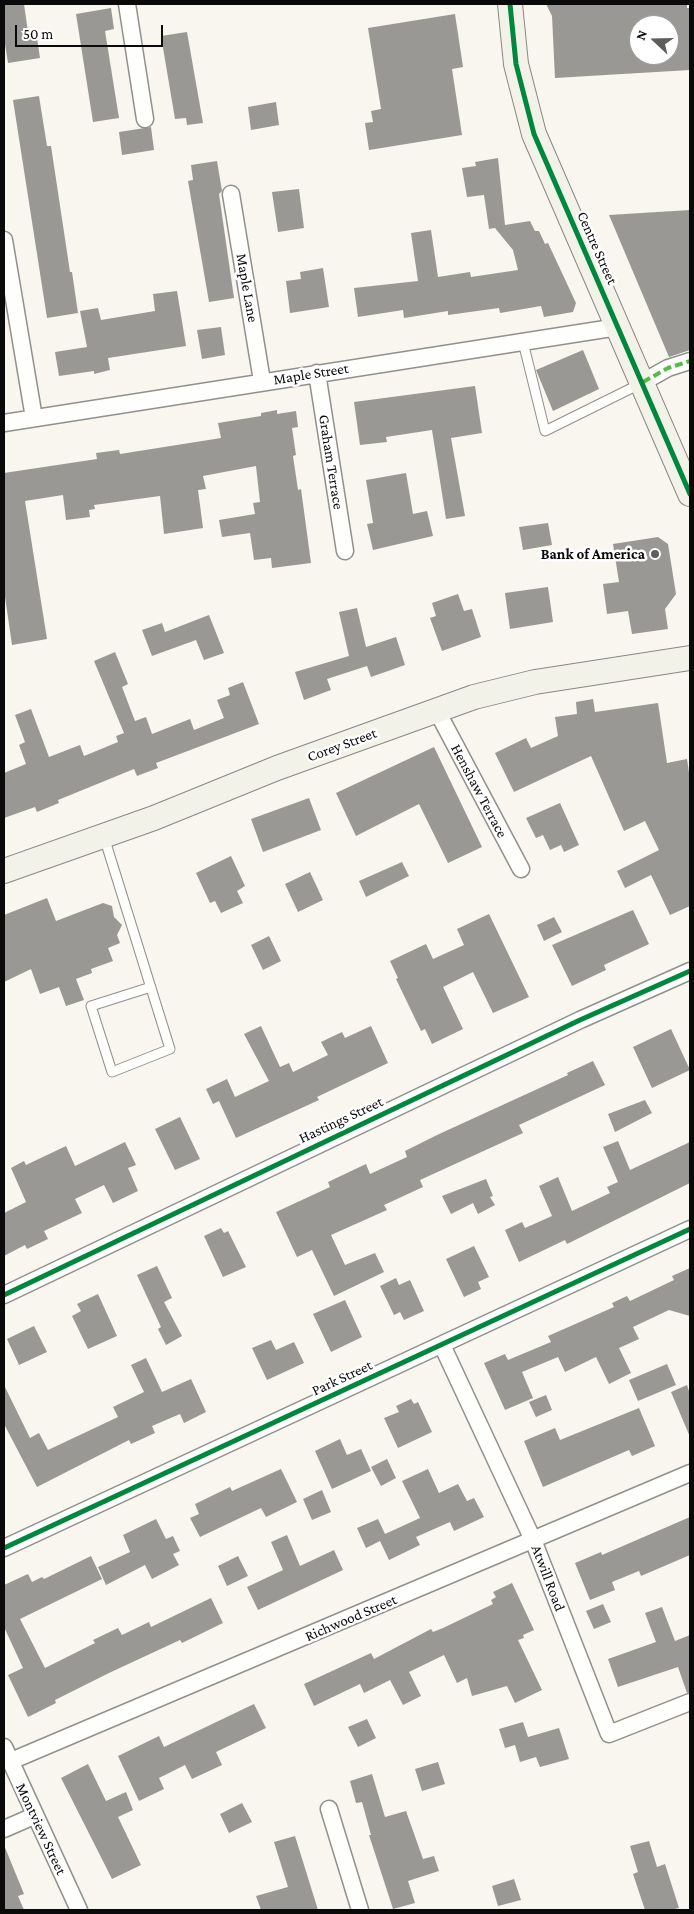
<!DOCTYPE html>
<style>
body{margin:0}
#map{position:relative;width:694px;height:1914px;overflow:hidden;background:#f8f6ef;font-family:"Crimson Pro",serif}
canvas{display:block}
.frame{position:absolute;inset:0;border:5px solid #0a0a0a;pointer-events:none}
.north{position:absolute;left:629px;top:15px;width:50px;height:50px;box-sizing:border-box;background:#fff;border:1px solid #9d9d9d;border-radius:50%;rotate:291deg;font-size:14px;font-weight:700;line-height:20px;text-align:center;color:#0a0a0a}
.north::after{content:'';display:block;margin:auto;width:18px;height:22px;background:#5d5d5a;clip-path:polygon(50% 0,100% 100%,50% 72%,0 100%)}
.scale{position:absolute;left:15px;top:25px;width:148px;height:22px;box-sizing:border-box;border:2px solid #0a0a0a;border-top:0;padding-left:6px;font-size:15px;line-height:18px;white-space:nowrap;color:#0a0a0a;-webkit-text-stroke:4px #fff;paint-order:stroke}
</style>
<div id="map">
<canvas width="694" height="1914"></canvas>
<div class="frame"></div>
<div class="north">N</div>
<div class="scale">50 m</div>
</div>
<script>
const c = document.querySelector('canvas').getContext('2d');
c.lineJoin = 'round';
function fillPath(path, color) { c.fillStyle = color; c.fill(path, 'evenodd'); }
function stroke(path, color, width, dash) { c.strokeStyle = color; c.lineWidth = width; c.lineCap = dash ? 'butt' : 'round'; c.setLineDash(dash || []); c.stroke(path); }
function write(font, color, halo, rows, align = 'center') {
  c.font = font + ' "Crimson Pro",serif'; c.lineWidth = 5; c.setLineDash([]); c.textBaseline = 'middle'; c.strokeStyle = halo; c.fillStyle = color; for (const [text, x, y, turn = 0] of rows) {
    c.save(); c.translate(x, y); c.rotate((+turn || 0) * Math.PI / 180); c.textAlign = isNaN(turn) ? turn : align; if (halo) c.strokeText(text, 0, 0); c.fillText(text, 0, 0); c.restore();
  }
}
const building = new Path2D(`
 M4 4H24L29 39 37 38 40 58 8 63 4 38Z
 M546 4H687V8H690V70L555 78 552 16ZM639 25H669V55H639Z
 M111 8 114 29 105 31 119 118 93 122 76 14Z
 M455 14 463 67 452 69 462 135 369 150 365 123 373 122 371 111 381 109 368 28Z
 M187 32 203 123 187 125 186 118 175 119 161 36Z
 M39 96 47 146H51L70 272H72L78 313 47 318 13 100Z
 M276 102 279 125 251 130 248 107Z
 M151 127 154 150 122 155 119 132Z
 M498 158 505 225 530 221 535 231H539L545 244 548 243 576 303 573 312 544 317 541 306 500 313 499 308 448 315V311L404 318 403 310 358 317 354 288 418 281 411 233 431 230 438 277 470 272 471 277 518 270 513 250 495 228 489 229 484 195 467 197 462 168 476 166 475 162Z
 M217 161 222 191 219 194 234 298 209 302 188 181 193 180 191 165Z
 M299 189 304 228 278 232 272 192Z
 M690 210V350L669 357 609 215Z
 M323 268 329 307 290 313 286 281 301 279 300 272Z
 M177 291 186 346 108 358 110 370 94 374V371L59 376 55 352 87 347 80 311 98 308 101 320 155 311 153 294Z
 M221 327 225 355 202 359 197 330Z
 M583 350 599 389 553 411 536 370Z
 M475 386 482 433 451 438 465 516 446 519 432 430 386 437 387 442 360 445 354 402Z
 M277 410V414L296 411 298 427 292 428 296 455 293 456 298 490 301 489 311 563 272 568 271 558 254 560 250 533 222 537 219 520 255 514 253 503 260 502 256 466 203 476 206 489 198 490 203 528 164 534 160 496 94 505 95 509 89 510 90 517 66 520 63 495 25 501 47 639 12 645 4 590V473L97 459 96 453 119 450 120 454 221 438 218 423 261 416V413Z
 M406 473 413 514 427 511 433 536 373 550 367 524 373 523 366 480Z
 M548 523 552 545 523 550 519 527Z
 M658 537 668 544 676 594 665 609 668 629 632 634 628 611 607 614 603 584 619 582 613 544Z
 M548 587 553 622 510 629 505 593Z
 M458 594 464 611 472 609 481 637 442 651 430 618 436 616 432 603Z
 M357 608 366 647 396 637 405 665 371 677 367 666 327 679 331 690 304 700 295 672 349 656 339 612Z
 M209 615 224 653 204 660 196 640 152 656 142 630 162 623 165 632Z
 M115 652 128 684 122 687 135 721 146 717 152 734 190 719 194 730 224 718 217 700 230 695 228 688 243 682 259 724 156 763 158 768 137 776 134 769 58 800 59 803 37 812 35 807 4 818V773L26 764 19 745 25 742 15 715 31 709 49 757 80 745 84 756 118 742 116 736 124 733 94 661Z
 M593 699 595 712 658 703 667 763 687 759 690 779V906L670 915 651 875 625 888 617 871 659 850 645 821 624 831 591 756 514 792 495 753 526 738 531 748 558 736 555 717 577 714 576 702Z
 M434 747 482 847 448 863 419 804 356 836 336 793Z
 M309 798 321 830 263 852 251 819Z
 M560 803 579 845 564 852 561 845 550 850 543 835 536 838 526 818Z
 M231 856 245 886 237 891 243 903 221 913 215 901 210 903 196 873Z
 M402 862 409 876 366 897 359 881Z
 M310 872 323 900 298 912 285 884Z
 M47 898 56 921 103 903 112 906 114 917 122 925 117 935 120 943 108 948 113 961 91 969 92 973 76 979 84 1000 66 1006 59 987 40 994 31 969 4 982V915Z
 M633 910 649 944 604 965 606 970 572 986 552 945Z
 M489 914 529 997 493 1013 473 972 443 987 463 1029 432 1044 425 1029 421 1031 396 979 398 978 390 961 426 944 433 959 464 945 457 929Z
 M554 917 562 932 544 941 537 925Z
 M269 936 281 961 263 970 251 945Z
 M261 1026 280 1067 289 1063 293 1072 328 1055 321 1042 342 1032 345 1038 371 1026 388 1063 317 1097 319 1100 236 1138 219 1101 213 1104 206 1089 227 1079 235 1097 269 1081 244 1034Z
 M671 1029 690 1070 652 1088 633 1047Z
 M593 1061 605 1085 519 1125 523 1133 420 1180 423 1187 384 1205 387 1210 331 1235 345 1265 375 1253 384 1272 334 1296 312 1250 297 1257 276 1212 330 1187 328 1182 366 1164 370 1174 407 1157 405 1151 437 1135 568 1075 567 1073Z
 M645 1100 652 1113 615 1132 608 1114Z
 M180 1117 200 1159 175 1170 155 1129Z
 M618 1141 630 1170 690 1142V1183L567 1244 565 1240 519 1262 505 1230 522 1222 525 1228 552 1216 539 1186 558 1177 572 1211 610 1193 607 1187 618 1182 603 1147Z
 M125 1142 136 1165 128 1168 138 1191 113 1203 104 1185 75 1199 82 1213 44 1231 48 1239 27 1249 25 1245 4 1256V1213L26 1202 11 1168 24 1161 26 1165 66 1146 75 1166Z
 M486 1179 493 1196 490 1197 495 1205 478 1214 473 1203 451 1214 442 1196Z
 M221 1228 224 1233 228 1231 246 1267 223 1277 204 1236Z
 M474 1246 489 1277 478 1282 481 1289 464 1297 446 1259Z
 M157 1266 172 1298 164 1302 182 1336 166 1345 158 1329 161 1327 137 1275Z
 M690 1268V1316L669 1310 633 1327 639 1339 619 1348 631 1373 609 1384 596 1357 565 1372 558 1357 522 1372 533 1398 505 1410 484 1363 505 1354 508 1360 551 1342 548 1336 614 1307 612 1303 627 1296 630 1301 674 1280 672 1276Z
 M396 1278 399 1285 410 1280 424 1311 404 1320 400 1312 394 1315 380 1286Z
 M98 1294 117 1336 88 1349 72 1316 81 1311 77 1304Z
 M345 1300 362 1337 331 1352 313 1314Z
 M34 1326 47 1352 19 1365 7 1339Z
 M271 1340 276 1350 294 1342 304 1363 267 1380 252 1348Z
 M146 1358 162 1392 191 1379 206 1412 184 1423 180 1414 152 1426 155 1433 131 1444 129 1440 37 1487 4 1424V1385L30 1438 39 1433 48 1450 118 1417 113 1407 144 1392 131 1365Z
 M667 1364 676 1385 638 1401 629 1380Z
 M687 1385 690 1394V1437L671 1392Z
 M546 1395 552 1410 536 1417 529 1402Z
 M411 1399 414 1404 418 1402 432 1432 398 1448 384 1418 399 1412 396 1406Z
 M639 1408 655 1446 632 1456 629 1450 543 1487 524 1441 555 1428 560 1440Z
 M340 1439 347 1455 361 1449 371 1471 332 1489 315 1451Z
 M387 1459 396 1478 381 1486 371 1467Z
 M281 1469 297 1502 266 1517 261 1508 200 1537 190 1518 199 1514 195 1504 230 1487 232 1491Z
 M428 1469 439 1493 458 1484 467 1501 474 1498 484 1517 454 1531 450 1522 416 1537 420 1545 389 1560 380 1541 366 1548 357 1528 378 1519 385 1534 420 1518 402 1481Z
 M322 1490 331 1512 312 1520 303 1499Z
 M690 1517V1555L641 1576 639 1571 612 1582 615 1590 590 1600 575 1563 601 1552 602 1555Z
 M156 1519 166 1539 173 1536 180 1551 173 1554 179 1565 152 1579 145 1565 106 1585 98 1567 130 1552 123 1535Z
 M287 1535 300 1566 334 1550 343 1570 258 1610 247 1587 283 1570 271 1542Z
 M91 1556 102 1579 20 1619 45 1668 95 1643 93 1640 118 1628 122 1635 149 1622 151 1627 211 1598 223 1623 182 1643 180 1640 109 1673 55 1700 56 1703 28 1717 8 1675 23 1668 4 1627V1585L28 1574 32 1582 42 1577 44 1579Z
 M238 1556 248 1576 227 1586 218 1566Z
 M512 1583 534 1630 523 1635 524 1638 518 1640 542 1690 515 1703 507 1686 472 1696 467 1678 457 1683 444 1655 409 1672 421 1696 403 1705 390 1680 364 1693 360 1684 314 1706 304 1684 371 1653 374 1659 431 1629 433 1632 443 1628 493 1604 491 1600 496 1597 493 1592Z
 M603 1604 611 1622 594 1629 586 1611Z
 M662 1607 675 1641 690 1635V1692L687 1693 678 1667 618 1687 608 1659 656 1642 645 1613Z
 M254 1704 266 1728 216 1752 222 1765 192 1779 185 1765 159 1778 164 1789 139 1801 118 1756 159 1736 164 1747Z
 M367 1719 376 1738 358 1747 348 1727Z
 M523 1722 528 1737 559 1728 569 1759 540 1767 536 1757 520 1762 515 1745 505 1748 499 1729Z
 M438 1762 445 1784 422 1791 415 1769Z
 M88 1764 106 1801 126 1792 133 1810 118 1817 141 1865 112 1879 61 1778Z
 M372 1774 385 1817 406 1811 423 1859 434 1856 439 1871 408 1881 415 1903 393 1909 369 1835H371L362 1802 356 1803 350 1781Z
 M242 1803 252 1822 229 1833 220 1814Z
 M295 1836 318 1910H261L256 1896 288 1887 274 1842Z
 M649 1841 657 1867 665 1864 679 1908 670 1910H645L633 1874 638 1872 630 1846Z
 M4 1845 24 1894 18 1896 24 1910H4Z
 M514 1879 521 1900 498 1906 492 1886Z`);
const lane = new Path2D(`
 M523 342 545 431 642 383
 M104 837 170 1049 112 1072 91 1006 151 987`);
const street = new Path2D(`
 M127 4 145 119
 M231 194 262 381
 M4 240 34 418
 M317 373 345 551
 M643 382 668 368 690 361
 M4 423 618 327
 M437 711 521 869
 M4 1295 580 1020 690 971
 M442 1345 533 1540 609 1734 690 1702
 M4 1548 690 1229
 M4 1747 79 1910
 M11 1761 690 1473
 M329 1809 360 1910
 M4 1829 34 1816`);
const secondary = new Path2D(`
 M510 4 516 64 534 134 690 494
 M4 871 154 818 277 768 474 697 535 682 690 658`);
const quiet = new Path2D(`
 M643 382 668 368 690 361`);
const cycleway = new Path2D(`
 M510 4 516 64 534 134 690 494
 M4 1295 580 1020 690 971
 M4 1548 690 1229`);
const markers = [
 [655,554,5,"#5d5d5a"]
];
const streetNames = [
 ["Centre Street",597,248,66],
 ["Maple Lane",247,288,80],
 ["Maple Street",311,374,-9],
 ["Graham Terrace",331,462,81],
 ["Corey Street",342,745,-20],
 ["Henshaw Terrace",479,791,62],
 ["Hastings Street",341,1120,-25],
 ["Park Street",342,1378,-25],
 ["Atwill Road",548,1578,69],
 ["Richwood Street",351,1618,-23],
 ["Montview Street",41,1829,65]
];
const poiNames = [
 ["Bank of America",645,554]
];
fillPath(building, '#9a9895');
stroke(lane, '#91908d', 11);
stroke(street, '#91908d', 19);
stroke(secondary, '#888784', 26);
stroke(lane, '#fefefd', 9);
stroke(street, '#fefefd', 16);
stroke(secondary, '#f3f2e9', 24);
stroke(quiet, '#58b947', 4, [8, 4]);
stroke(cycleway, '#00873e', 5);
for (const [x, y, r, color] of markers) { const dot = new Path2D(); dot.arc(x, y, r, 0, 2 * Math.PI); c.fillStyle = color; c.fill(dot); stroke(dot, '#fff', 2); }
write('15px', '#0a0a0a', '#fff', streetNames);
write('bold 15px', '#0a0a0a', '#fff', poiNames, 'right');
</script>
